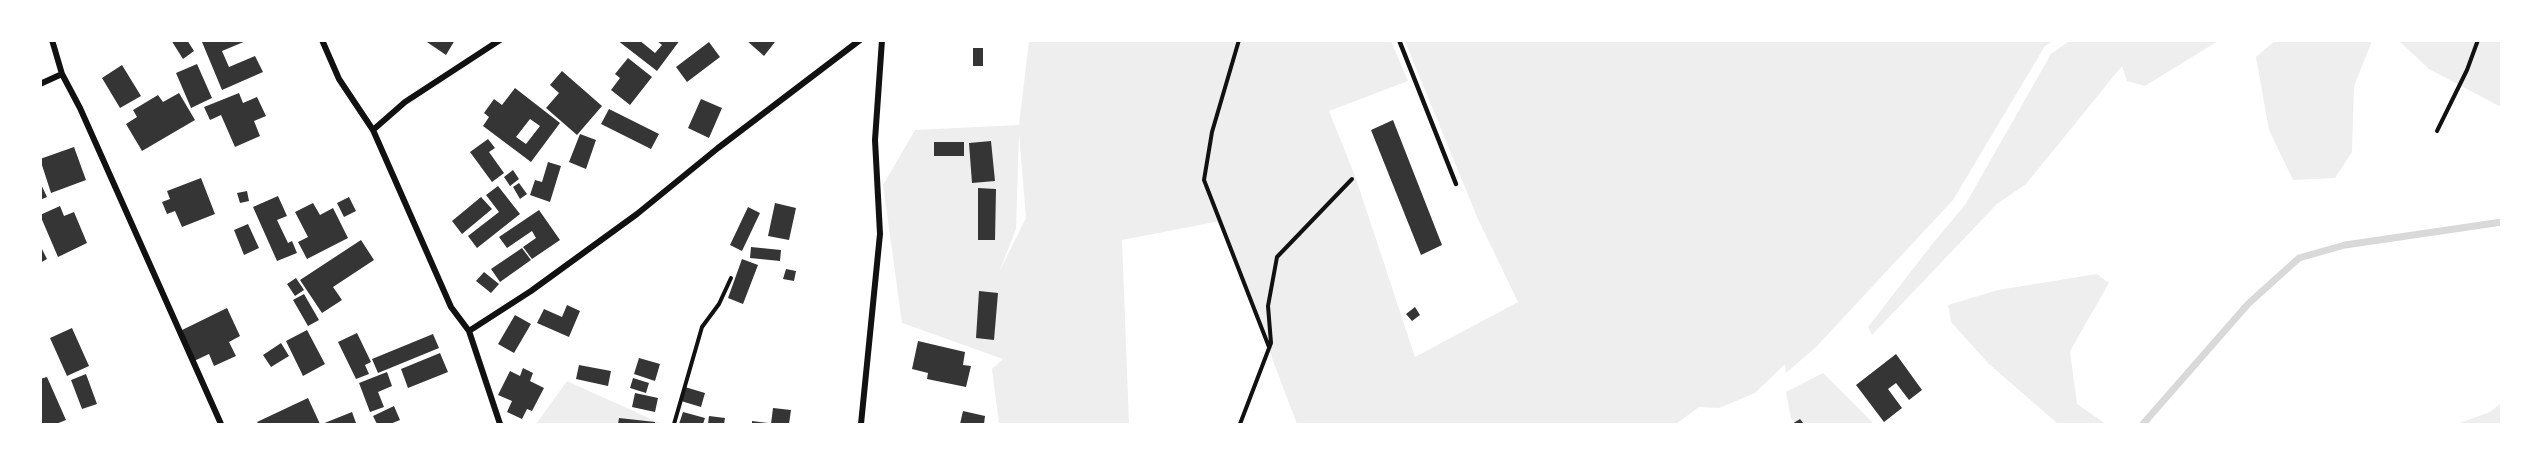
<!DOCTYPE html>
<style>
body{margin:0}
#map{position:relative;width:2542px;height:465px;overflow:hidden;background:#fff;font-family:Manrope,sans-serif}
canvas{display:block}
.frame{position:absolute;inset:0;border:42px solid #fff;pointer-events:none}
</style>
<div id="map">
<canvas width="2542" height="465"></canvas>
<div class="frame"></div>
</div>
<script>
const c = document.querySelector('canvas').getContext('2d');
c.lineJoin = 'round';
function fillPath(path, color) { c.fillStyle = color; c.fill(path, 'evenodd'); }
function stroke(path, color, width, dash) { c.strokeStyle = color; c.lineWidth = width; c.lineCap = dash ? 'butt' : 'round'; c.setLineDash(dash || []); c.stroke(path); }
const green = new Path2D(`
 M2071 40 2218 41 2145 86 2127 81 2122 66 2026 184 1997 204 1872 335 1868 327 1933 243 1965 205 2051 54Z
 M2276 40 2372 41 2354 86 2352 152 2335 178 2293 180 2269 130 2256 57Z
 M1029 41H1391L1408 81 1329 111 1355 176 1415 357 1518 302 1477 217 1405 41H2053L2045 46 1953 200 1816 347 1786 373 1785 364 1755 393 1719 408 1699 407 1676 424H1297L1220 221 1122 240 1129 424H999L992 369 1003 359 902 323 883 185 915 130 1019 125ZM1019 133 1026 218 999 272 1016 229Z
 M2399 41H2501V107L2429 69Z
 M2097 274 2109 283 2070 351 2077 404 2106 424H2058L1989 364 1951 322 1948 305 1998 290Z
 M1823 373 1874 424H1796L1791 418 1786 392Z
 M567 381 662 424H536Z
 M2501 403V424H2457L2490 412Z`);
const stream = new Path2D(`
 M2143 424 2248 304 2299 258 2345 245 2502 222`);
const building = new Path2D(`
 M171 40H187L194 51 183 59Z
 M424 40H455L446 55Z
 M617 40H639L655 53 662 45 656 40H680L657 71Z
 M746 40H773L775 42 764 56Z
 M206 41H246L222 51 229 67 255 56 263 72 222 90 202 42Z
 M709 42 720 57 687 82 676 67Z
 M973 48H983V66H973Z
 M628 58 652 77 630 105 611 90 620 78 615 74Z
 M197 64 212 98 191 108 176 73Z
 M122 65 141 96 120 108 102 78Z
 M562 71 602 106 577 135 546 108 559 93 550 85Z
 M515 88 560 123 531 162 483 126 489 117 484 113 494 99 502 105ZM530 119 540 126 526 144 516 137Z
 M179 93 195 120 142 151 126 124 137 117 133 110 158 95 163 102Z
 M239 93 243 103 257 97 266 116 254 121 260 136 235 147 221 115 210 120 204 107Z
 M701 99 722 108 709 138 688 128Z
 M609 109 659 134 651 149 601 124Z
 M1393 120 1442 245 1421 255 1371 130Z
 M580 134 596 140 586 169 569 162Z
 M488 139 495 148 489 152 504 173 492 182 470 152Z
 M991 141 995 181 972 183 969 143Z
 M934 142H964V156H934Z
 M74 147 86 180 51 193 40 159Z
 M548 162 561 166 550 202 530 195 535 180 542 182Z
 M513 170 519 179 510 186 504 177Z
 M201 178 215 214 182 227 175 211 167 214 162 202 170 199 167 191Z
 M40 182 47 197 40 200Z
 M519 183 527 194 520 199 513 187Z
 M498 186 520 214 477 248 468 236 499 212 486 195Z
 M978 188 996 189 995 240H978Z
 M247 191 249 201 240 203 237 193Z
 M278 196 287 216 277 220 288 243 292 241 297 253 277 261 253 207Z
 M349 197 356 211 344 217 337 203Z
 M481 197 492 209 462 234 452 221Z
 M313 203 320 215 333 208 348 238 307 259 298 242 308 237 295 212Z
 M775 203 796 208 789 240 768 236Z
 M60 206 64 216 74 212 87 243 58 257 40 215Z
 M748 207 760 213 742 251 730 245Z
 M539 210 560 240 532 259 523 247 536 238 532 231 507 248 499 237Z
 M248 224 259 248 244 255 234 230Z
 M361 240 374 260 333 287 342 300 322 313 300 280Z
 M40 245 47 259 40 263Z
 M751 247 781 250 780 261 750 258Z
 M522 248 531 260 500 282 491 269Z
 M742 259 758 265 743 304 728 298Z
 M786 269 796 271 794 281 783 279Z
 M484 272 499 284 491 293 476 281Z
 M296 278 304 290 295 296 287 284Z
 M979 291 998 293 994 340 976 338Z
 M304 294 319 320 308 326 293 300Z
 M567 305 580 311 569 337 537 323 544 309 562 317Z
 M1415 307 1420 315 1412 321 1406 314Z
 M227 308 240 336 229 342 236 356 214 366 209 354 194 361 180 331Z
 M515 315 531 324 514 353 498 344Z
 M72 328 89 366 67 376 50 338Z
 M307 330 325 364 303 376 286 341Z
 M357 333 371 362 365 365 369 374 356 379 338 342Z
 M433 334 439 348 378 373 372 359Z
 M918 341 965 352 963 365 971 366 966 387 927 379 928 373 912 369Z
 M281 343 289 356 271 367 263 355Z
 M440 353 448 372 408 388 401 369Z
 M1896 354 1922 390 1909 400 1896 383 1888 389 1902 408 1884 422 1856 385Z
 M639 358 660 364 655 381 634 374Z
 M579 365 611 371 608 386 576 379Z
 M523 368 533 373 530 381 544 388 532 411 527 409 522 419 507 412 512 401 498 395 510 371 520 376Z
 M387 372 392 386 378 392 384 407 370 412 359 383Z
 M86 374 97 404 82 409 71 380Z
 M47 377 66 420 56 424H40V379Z
 M633 378 649 383 646 393 630 388Z
 M685 387 705 393 701 407 681 401Z
 M635 393 658 398 655 412 632 407Z
 M308 398 320 424H259L257 422Z
 M394 406 400 420 390 424H377L373 416Z
 M773 408 791 410 789 424H771Z
 M963 411 985 416 984 424H960Z
 M352 412 356 423 322 424Z
 M683 412 705 418 703 424H679Z
 M709 416 725 418 724 424H708Z
 M619 418 655 422V424H618Z
 M1800 419 1804 424H1792Z
 M752 421 768 423V424H752Z`);
const path = new Path2D(`
 M1239 40 1212 132 1204 180 1269 347
 M2437 131 2467 70 2478 40
 M674 424 702 327 719 304 731 278
 M1240 424 1271 343 1268 306 1277 257 1352 179`);
const service = new Path2D(`
 M1399 40 1456 184`);
const minor = new Path2D(`
 M52 40 62 74 80 108 221 424
 M322 40 339 79 373 130 451 307 469 331 500 424
 M40 84 62 74
 M373 130 405 102 500 40
 M469 331 531 291 637 214 718 148 860 40
 M861 424 880 234 875 140 882 40`);
fillPath(green, '#eee');
stroke(stream, '#d9d9d9', 7);
fillPath(building, '#353535');
stroke(path, '#111', 4);
stroke(service, '#111', 4.5);
stroke(minor, '#111', 6);
</script>
